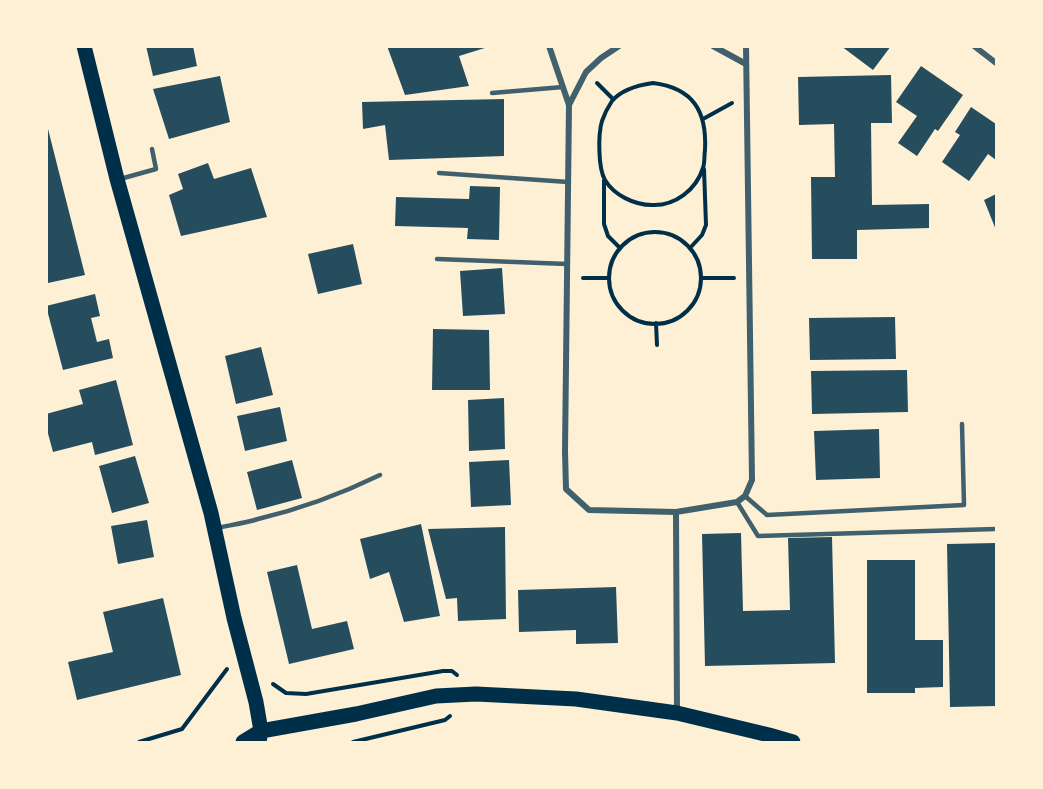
<!DOCTYPE html>
<style>
body{margin:0}
#map{position:relative;width:1043px;height:789px;overflow:hidden;background:#fdf0d5;font-family:Figtree,sans-serif}
canvas{display:block}
.frame{position:absolute;inset:0;border:48px solid #fdf0d5;pointer-events:none}
</style>
<div id="map">
<canvas width="1043" height="789"></canvas>
<div class="frame"></div>
</div>
<script>
const c = document.querySelector('canvas').getContext('2d');
c.lineJoin = 'round';
function fillPath(path, color) { c.fillStyle = color; c.fill(path, 'evenodd'); }
function stroke(path, color, width, dash) { c.strokeStyle = color; c.lineWidth = width; c.lineCap = dash ? 'butt' : 'round'; c.setLineDash(dash || []); c.stroke(path); }
const building = new Path2D(`
 M146 46H193L197 66 153 76Z
 M387 46H488V47L459 56 469 86 405 95Z
 M841 46H891L873 70Z
 M921 66 963 95 938 131 935 129 917 156 898 143 917 116 896 102Z
 M891 75 892 123H871L872 205 929 204V228L857 230V259H812L811 177H835L834 124 799 125 798 77Z
 M220 76 230 122 169 139 153 89Z
 M504 99V156L389 160 385 125 363 129 362 102Z
 M971 107 996 124V160L988 154 969 181 942 162 960 135 955 132Z
 M46 121 85 275 48 283 46 277Z
 M208 163 214 179 251 168 267 217 181 236 169 195 183 189 178 174Z
 M470 186 500 187 499 240 467 239 468 228 395 226 396 197 469 199Z
 M996 194V230L984 200Z
 M353 244 362 284 318 294 308 254Z
 M502 268 505 314 463 316 460 271Z
 M95 294 100 316 91 318 97 342 109 339 113 358 63 370 46 306Z
 M895 317 896 359 810 360 809 318Z
 M433 329 489 330 490 390H432Z
 M261 347 273 395 236 404 225 356Z
 M907 370 908 412 812 414 811 371Z
 M116 380 133 445 95 455 92 442 53 452 46 426V414L83 404 79 390Z
 M504 398 505 449 469 451 468 400Z
 M280 407 287 441 245 451 237 416Z
 M879 429 880 478 816 480 814 431Z
 M135 456 149 503 112 513 99 466Z
 M292 460 302 498 257 510 247 472Z
 M509 460 511 505 471 507 469 462Z
 M147 520 154 557 118 564 111 526Z
 M421 524 440 616 404 622 389 572 370 579 360 539Z
 M505 527 506 619 458 621 457 598 446 599 428 529Z
 M741 533 743 611 790 610 788 538 832 537 835 663 705 666 702 534Z
 M996 543V706L950 707 947 544Z
 M867 560H915V640H943V687L915 688V693H867Z
 M297 565 312 629 347 621 354 649 289 664 267 572Z
 M616 587 618 643 576 644V630L519 632 518 590Z
 M163 598 181 675 77 700 68 662 113 652 103 612Z`);
const path = new Path2D(`
 M597 83 613 99
 M653 83C693 88 707 111 705 150 704 156 705 162 703 168 696 190 675 206 652 205 634 205 614 195 605 180 598 168 598 134 602 121 604 115 608 107 612 101 622 89 639 85 653 83Z
 M703 119 732 103
 M604 180V224L608 236 620 248
 M609 278a46 46 0 1 1 92 0a46 46 0 1 1-92 0Z
 M690 248 702 235 706 225 704 169
 M583 278H609
 M701 278H734
 M656 323 657 345
 M273 684 286 693 306 694 443 671H452L457 675
 M139 742 182 729 227 669
 M353 742 445 720 450 716`);
const service = new Path2D(`
 M492 93 563 87
 M439 173 568 182
 M120 179 156 169 152 149
 M437 259 567 264
 M745 496 767 515 964 505 962 424
 M737 502 758 536 996 529
 M217 528C231 525 245 523 258 519 300 509 341 494 380 475`);
const minor = new Path2D(`
 M549 46 569 105 565 451 566 489 589 510 676 512 737 502 745 496 752 480 746 46
 M713 46 746 64
 M974 46 996 63
 M569 105 586 72 601 58 619 46
 M676 512 677 713`);
const primary = new Path2D(`
 M84 46 117 179 211 513 234 618 256 702 261 731 259 742
 M243 742 261 731 356 714 436 696 476 694 576 699 677 713 769 735 793 742`);
fillPath(building, '#264d5e');
stroke(path, '#003049', 4);
stroke(service, '#3f606c', 4.5);
stroke(minor, '#3f606c', 6);
stroke(primary, '#003049', 15);
</script>
